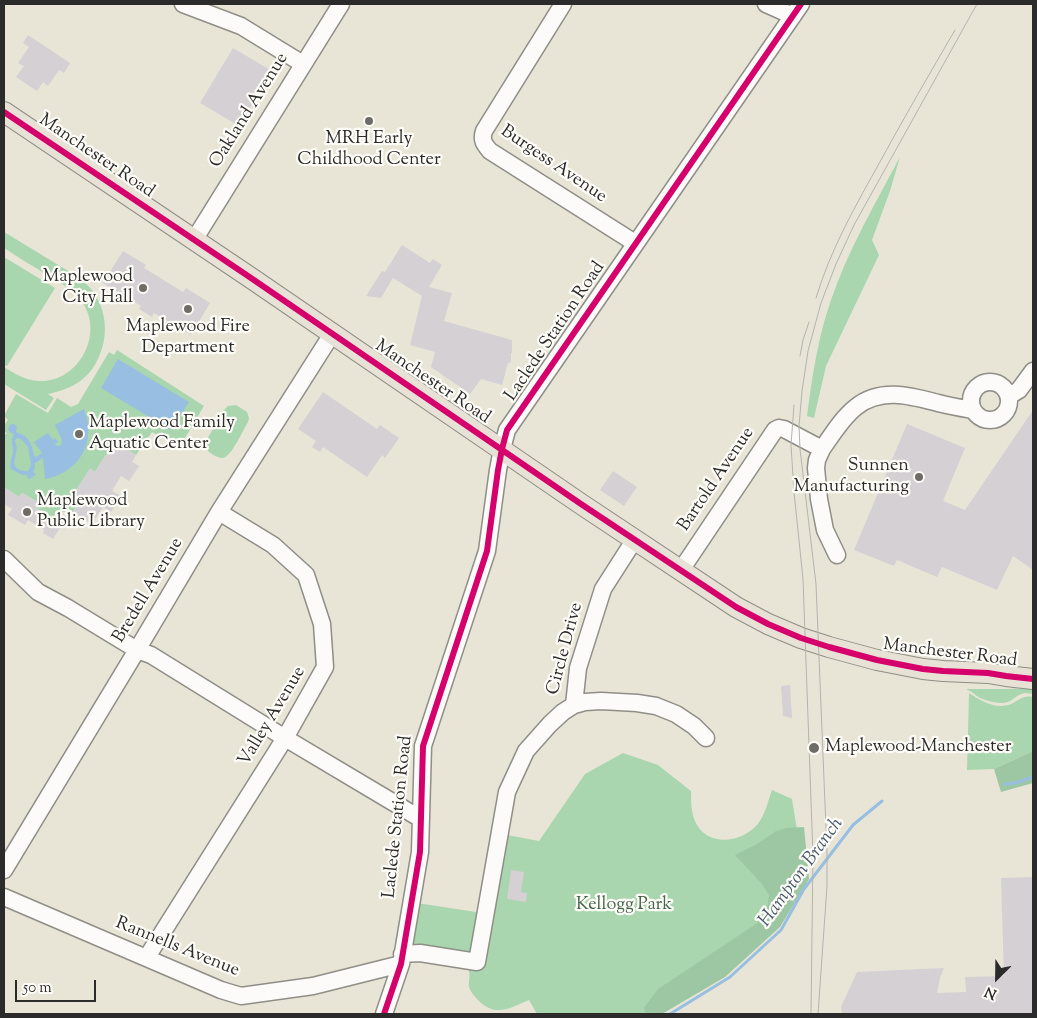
<!DOCTYPE html>
<style>
body{margin:0}
#map{position:relative;width:1037px;height:1018px;overflow:hidden;background:#e8e5d7;font-family:"Sorts Mill Goudy",serif}
canvas{display:block}
.frame{position:absolute;inset:0;border:5px solid #2b2b2b;pointer-events:none}
.north{position:absolute;left:972px;top:953px;width:50px;height:50px;-webkit-text-stroke:4px #fdfcf7;paint-order:stroke;rotate:203deg;font-size:14px;font-weight:700;line-height:20px;text-align:center;color:#2b2b2b}
.north::after{content:'';display:block;margin:auto;width:18px;height:22px;background:#2b2b2b;clip-path:polygon(50% 0,100% 100%,50% 72%,0 100%)}
.scale{position:absolute;left:15px;top:980px;width:81px;height:22px;box-sizing:border-box;border:2px solid #2b2b2b;border-top:0;padding-left:6px;font-size:15px;line-height:18px;white-space:nowrap;color:#2b2b2b;-webkit-text-stroke:4px #fdfcf7;paint-order:stroke}
</style>
<div id="map">
<canvas width="1037" height="1018"></canvas>
<div class="frame"></div>
<div class="north">N</div>
<div class="scale">50 m</div>
</div>
<script>
const c = document.querySelector('canvas').getContext('2d');
c.lineJoin = 'round';
function fillPath(path, color) { c.fillStyle = color; c.fill(path, 'evenodd'); }
function stroke(path, color, width, dash) { c.strokeStyle = color; c.lineWidth = width; c.lineCap = dash ? 'butt' : 'round'; c.setLineDash(dash || []); c.stroke(path); }
function write(font, color, halo, rows, align = 'center') {
  c.font = font + ' "Sorts Mill Goudy",serif'; c.lineWidth = 4.5; c.setLineDash([]); c.textBaseline = 'middle'; c.strokeStyle = halo; c.fillStyle = color; for (const [text, x, y, turn = 0] of rows) {
    c.save(); c.translate(x, y); c.rotate((+turn || 0) * Math.PI / 180); c.textAlign = isNaN(turn) ? turn : align; if (halo) c.strokeText(text, 0, 0); c.fillText(text, 0, 0); c.restore();
  }
}
const green = new Path2D(`
 M900 157 890 191 872 240 879 255 826 366 814 418 807 416C812 377 818 337 831 300 848 250 875 204 900 157Z
 M4 232C19 241 34 250 50 260 62 267 74 274 85 283 105 300 110 331 100 354 91 378 73 389 48 394L54 398 46 410 4 384V367C15 374 25 380 39 381 78 383 105 334 82 302 73 289 59 282 46 274 32 266 18 257 4 248Z
 M4 257 55 288 7 366 4 365Z
 M117 350 204 406 179 448 152 432 136 455 114 442 95 472 90 469 71 498 78 503 73 512H62L55 514 53 518 35 507 38 502 22 493 19 497 4 487V434H7C2 428 4 425 8 420L4 416 16 394 48 413 57 398 71 407 78 404 109 352 114 355Z
 M236 405 247 412 249 418 248 422C243 430 232 456 223 458 219 458 215 456 212 454 206 450 205 447 206 441L224 410 228 406Z
 M1033 688V694C1031 694 1028 693 1025 693 1017 694 1012 702 1004 703 996 703 987 701 980 698 975 695 972 691 967 690V689H1007Z
 M969 693C981 701 996 710 1011 704 1020 700 1022 695 1033 697V751L994 769 967 770Z
 M623 753 658 765 691 791C691 803 691 815 697 825 710 847 742 842 757 825 765 816 768 801 772 790L792 799 805 879 660 1014H537L529 1000C510 1008 495 1018 478 1000 475 997 470 991 469 987 468 980 472 974 467 968L411 945 417 903 489 914 502 834 539 841 585 774Z`);
const forest = new Path2D(`
 M1033 751V783L1001 792 994 769Z
 M804 827 809 879 780 927 725 977 662 1014H646L644 1008 658 989 756 924 766 914 769 895 761 883 735 855 757 844 776 831 787 828Z`);
const water = new Path2D(`
 M118 359 189 402 171 430 101 388Z
 M84 409C85 414 88 419 88 425 91 453 72 474 45 479L43 458 35 463V467L33 472 36 474 31 478 28 479 27 475H22L11 469C9 462 12 459 13 452 14 444 9 443 14 434L10 432 8 429 10 425C13 423 15 424 17 427L16 431 17 433C29 435 32 445 34 456L36 457 42 453 34 442 48 433 53 440 55 438 58 442 55 444V445L59 446 61 445 62 440 55 425ZM17 438 21 439 28 447 31 465 28 471C23 472 16 469 14 464L17 448 15 440Z`);
const stream = new Path2D(`
 M1005 784 1015 783 1033 777
 M670 1014 730 977 781 930 804 889 853 825 882 801`);
const building = new Path2D(`
 M28 35 70 63 64 73 59 70 48 86 43 82 37 91 16 77 24 66 18 63 29 47 23 43Z
 M233 48 272 71 239 126 200 103Z
 M402 245 430 263 433 259 442 265 429 287 452 293 444 321 512 340V353H511V362L508 363 502 385 481 379 470 394 431 367 435 352 410 345 422 296 393 278 381 298 366 296 382 271 385 272Z
 M123 251 146 265 144 268 183 292 186 288 210 303 191 335 154 313 152 317 139 309 141 306 103 283Z
 M323 392 377 429 380 425 399 438 385 458 382 455 367 477 323 447 320 452 312 447 316 441 298 429Z
 M1033 410V570L1013 556 997 590 942 567 937 577 897 560 894 566 854 550 907 424 965 448 943 501 965 510Z
 M114 442 136 455 132 462 139 466 129 481 121 476 112 491 121 496 111 512 103 507 92 524 73 512 78 503 71 499 90 468 95 472Z
 M613 471 637 487 624 506 600 490Z
 M4 487 19 497 22 493 38 502 35 507 53 518 54 516 64 521 53 539 43 533 44 530 28 520 25 525 8 515 12 509 4 504Z
 M790 685 792 718 783 716 781 686Z
 M511 870 524 872 521 892 527 893 526 902 507 899Z
 M1033 877V1014H842L841 1007 857 972 944 968 940 978 937 993 966 992 965 977 1004 976 1001 878Z`);
const minor = new Path2D(`
 M183 4 241 26 303 64
 M563 4 484 131C481 140 484 144 490 151L635 243
 M766 4 793 16
 M194 240 341 4
 M971 401a19 19 0 1 1 38 0a19 19 0 1 1-38 0Z
 M1009 396 1019 390 1033 371
 M822 449 817 460 816 468 819 499 825 530 837 555
 M4 559 38 592 68 608 137 650 151 655 285 738 421 819
 M681 570 775 430 779 428 784 429 822 449C832 435 842 418 856 407 881 387 911 396 938 403 950 406 961 408 973 410
 M574 705 578 668 603 589 635 539
 M4 870 137 650 219 512 332 334
 M4 897 221 990 241 996 313 986 401 964
 M402 954 420 953 477 962 507 792 526 751 550 724 563 712 574 705 585 702 601 701 637 703 656 706 676 714 694 726 706 738
 M147 957 285 738 325 667 322 624 306 575 273 545 219 512
 M384 1014 401 964 420 852 423 746 487 551 498 470 502 449 507 430 801 4`);
const major = new Path2D(`
 M4 112 251 278 581 504 736 607 768 624 801 638 829 647 877 660 923 669 943 671 988 673 1006 676 1033 679`);
const tram = new Path2D(`
 M816 298C831 248 856 205 881 160 905 116 930 73 955 30
 M800 356 803 340 809 322
 M794 405 791 445 794 492 803 579 813 856 811 1014
 M818 1014 827 886V853L816 584 800 449 799 426 802 391 808 351 821 303 836 264 854 225 977 4`);
const cycleway = new Path2D(`
 M4 112 251 278 581 504 736 607 768 624 801 638 829 647 877 660 923 669 943 671 988 673 1006 676 1033 679
 M384 1014 401 964 420 852 423 746 487 551 498 470 502 449 507 430 801 4`);
const markers = [
 [369,121,5,"#6d6c67"],
 [143,288,5,"#6d6c67"],
 [188,309,5,"#6d6c67"],
 [79,434,5,"#6d6c67"],
 [919,477,5,"#6d6c67"],
 [27,512,5,"#6d6c67"],
 [814,748,6,"#6d6c67"]
];
const streetNames = [
 ["Oakland Avenue",250,111,-58],
 ["Manchester Road",96,157,34],
 ["Burgess Avenue",553,165,34],
 ["Laclede Station Road",556,332,-56],
 ["Manchester Road",432,383,34],
 ["Bartold Avenue",717,480,-56],
 ["Bredell Avenue",149,591,-59],
 ["Circle Drive",566,649,-75],
 ["Manchester Road",950,654,7],
 ["Valley Avenue",273,717,-59],
 ["Laclede Station Road",399,817,-84],
 ["Rannells Avenue",177,948,22]
];
const poiNames = [
 ["MRH Early",369,140,"center"],
 ["Childhood Center",369,161,"center"],
 ["Maplewood",133,278,"right"],
 ["City Hall",133,299,"right"],
 ["Maplewood Fire",188,328,"center"],
 ["Department",188,349,"center"],
 ["Maplewood Family",89,424],
 ["Aquatic Center",89,445],
 ["Sunnen",909,467,"right"],
 ["Manufacturing",909,488,"right"],
 ["Maplewood",37,502],
 ["Public Library",37,523],
 ["Maplewood-Manchester",825,748]
];
const parkNames = [
 ["Kellogg Park",624,906]
];
const waterNames = [
 ["Hampton Branch",802,873,-54]
];
fillPath(green, '#a9d6ae');
fillPath(forest, '#9dc7a3');
fillPath(water, '#98bee1');
stroke(stream, '#98bee1', 3);
fillPath(building, '#d4d0d4');
stroke(minor, '#8f8e87', 19);
stroke(major, '#8f8e87', 22);
stroke(minor, '#fcfbf9', 16);
stroke(major, '#e7e2d5', 20);
stroke(tram, '#b3b3b1', 1);
stroke(cycleway, '#d6006c', 6);
for (const [x, y, r, color] of markers) { const dot = new Path2D(); dot.arc(x, y, r, 0, 2 * Math.PI); c.fillStyle = color; c.fill(dot); stroke(dot, '#fdfcf7', 2); }
write('18px', '#2b2b2b', '#fdfcf7', streetNames);
write('18px', '#2b2b2b', '#fdfcf7', poiNames, 'left');
write('18px', '#45634d', '#fdfcf7', parkNames);
write('italic 19px', '#45586c', '#fdfcf7', waterNames);
</script>
